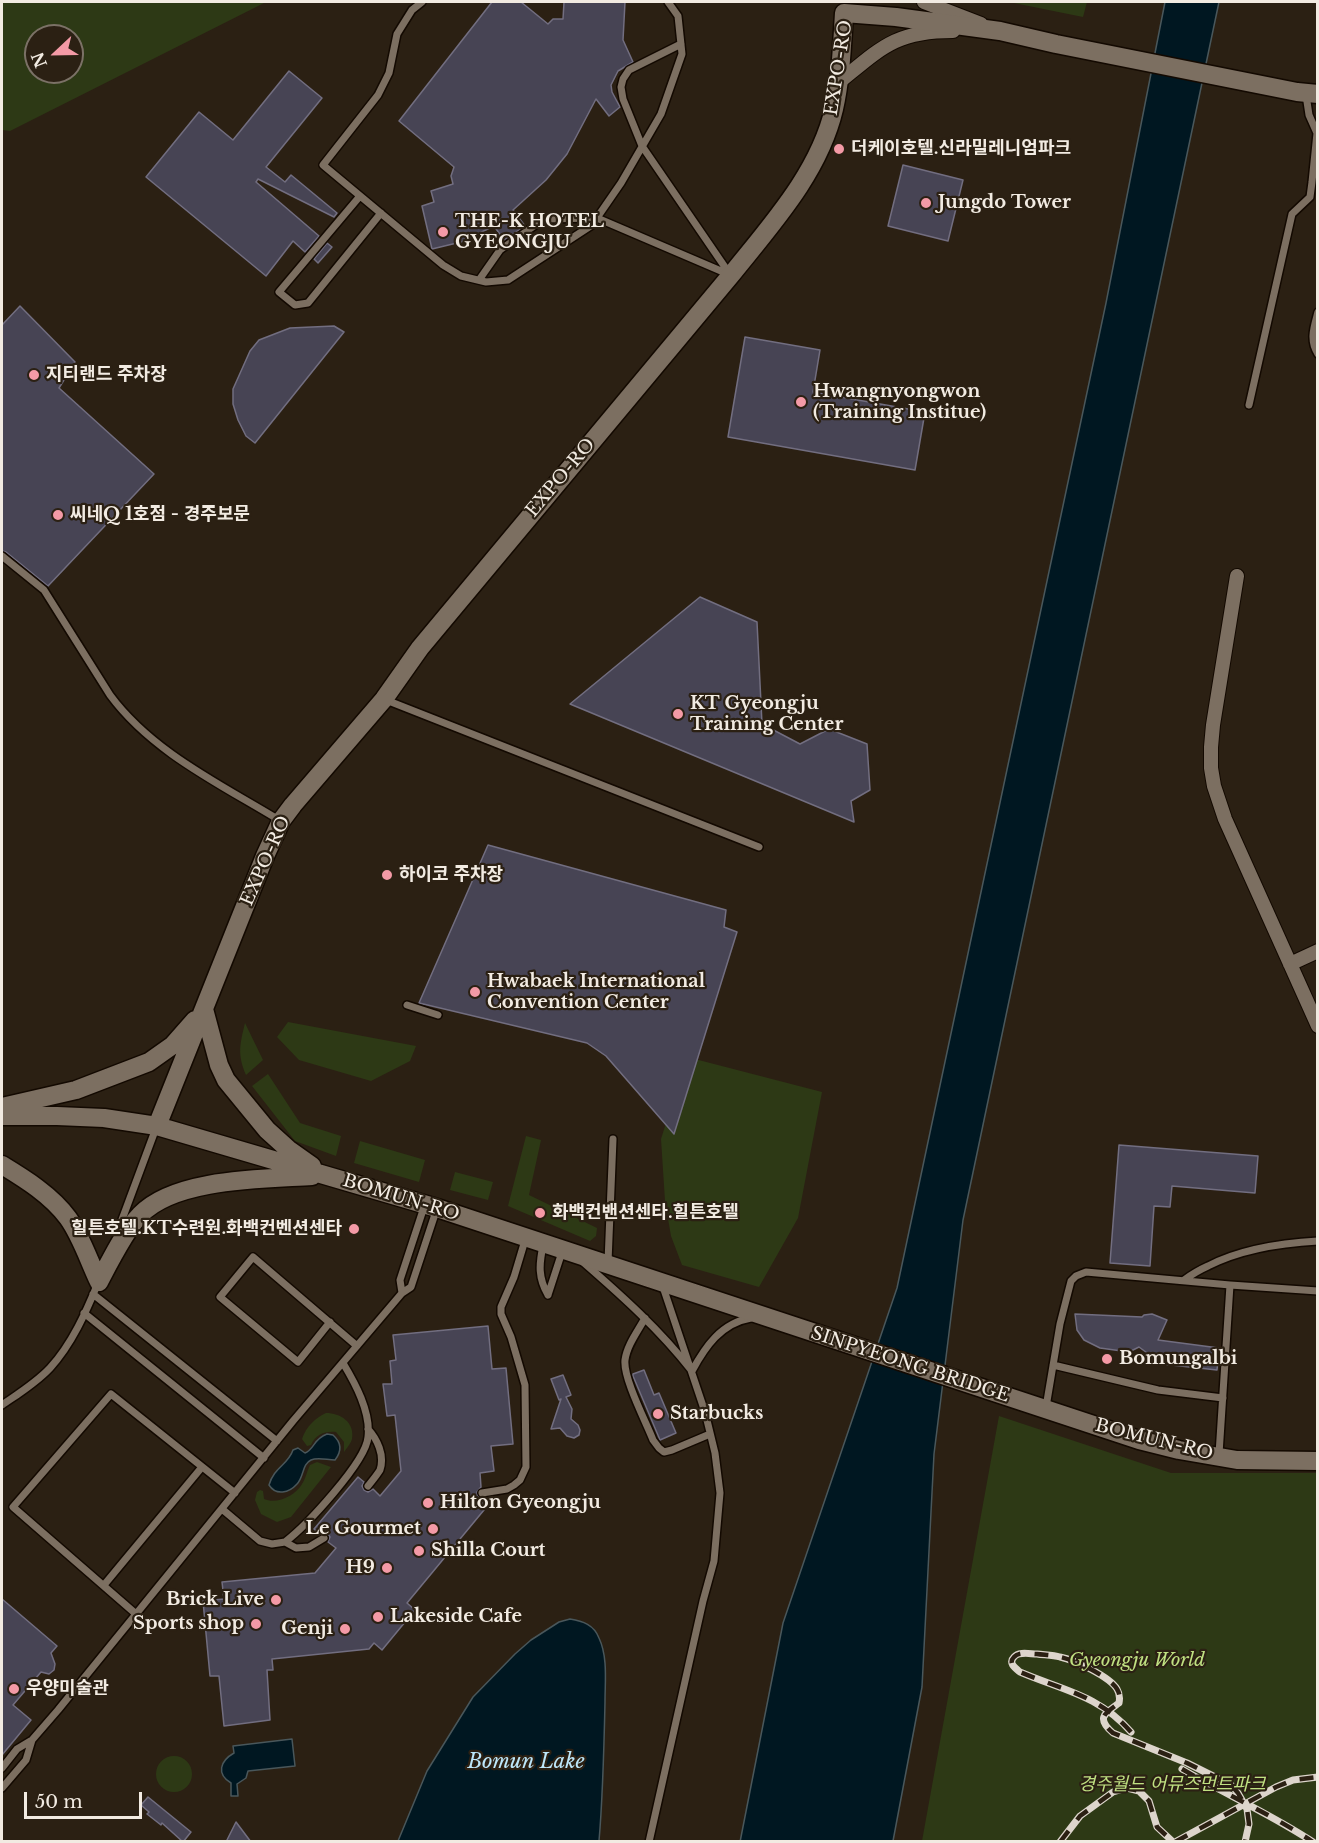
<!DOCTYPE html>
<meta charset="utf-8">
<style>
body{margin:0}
#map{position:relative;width:1319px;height:1843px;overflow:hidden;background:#2b2013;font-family:"Libre Baskerville",serif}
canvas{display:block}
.frame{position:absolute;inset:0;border:3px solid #f2ebe2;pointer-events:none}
.north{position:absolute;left:24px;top:24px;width:60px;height:60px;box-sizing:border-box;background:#2b2013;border:2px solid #7b7166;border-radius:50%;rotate:248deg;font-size:16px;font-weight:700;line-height:24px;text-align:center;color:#f2ebe2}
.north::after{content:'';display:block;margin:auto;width:21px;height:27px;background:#f49aa6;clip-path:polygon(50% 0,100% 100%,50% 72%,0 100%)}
.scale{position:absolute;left:24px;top:1792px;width:118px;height:27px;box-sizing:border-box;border:3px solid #f2ebe2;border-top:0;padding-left:8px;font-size:18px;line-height:21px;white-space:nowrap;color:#f2ebe2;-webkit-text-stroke:4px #2b2013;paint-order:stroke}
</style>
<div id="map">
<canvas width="1319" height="1843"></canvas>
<div class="frame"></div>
<div class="north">N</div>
<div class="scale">50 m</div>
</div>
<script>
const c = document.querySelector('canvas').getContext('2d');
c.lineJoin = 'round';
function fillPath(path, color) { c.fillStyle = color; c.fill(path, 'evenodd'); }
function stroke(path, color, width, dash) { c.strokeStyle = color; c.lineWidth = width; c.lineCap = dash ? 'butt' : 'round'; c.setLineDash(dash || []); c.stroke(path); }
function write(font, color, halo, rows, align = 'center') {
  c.font = font + ' "Libre Baskerville","Noto Sans KR",serif'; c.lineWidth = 4.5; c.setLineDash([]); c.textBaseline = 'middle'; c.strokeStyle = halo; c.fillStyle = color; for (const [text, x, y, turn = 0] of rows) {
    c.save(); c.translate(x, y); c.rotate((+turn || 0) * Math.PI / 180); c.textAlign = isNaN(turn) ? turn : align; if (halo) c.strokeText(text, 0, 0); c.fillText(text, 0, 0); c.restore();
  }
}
const green = new Path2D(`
 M2 2H266L10 131 2 130ZM36 36H72V72H36Z
 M1009 2H1087L1083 17Z
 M288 1022 416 1046 410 1061 371 1081 299 1060 277 1037Z
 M245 1023 263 1060 246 1075C237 1054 240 1044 245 1023Z
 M687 1057 822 1092 798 1218 759 1287 682 1265 671 1236 665 1201 661 1139Z
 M268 1074 300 1123 341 1136 336 1156 295 1141 252 1086Z
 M526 1136 541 1140 529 1195 597 1228 596 1236 590 1241 508 1206Z
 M360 1141 425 1160 419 1182 354 1163Z
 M455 1172 493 1182 488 1200 450 1190Z
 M326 1413C340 1413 355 1422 352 1439 351 1443 347 1448 344 1452V1442L336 1432C325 1431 316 1434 311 1445L307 1446 302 1439C306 1427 315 1418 326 1413Z
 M999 1416 1171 1473H1317V1841H922Z
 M317 1462 331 1467 291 1517 277 1522 261 1514 255 1500 257 1492 260 1490 263 1491 264 1499C277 1505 296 1495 302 1484 306 1478 307 1471 310 1465Z
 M156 1774a18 18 0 1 1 36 0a18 18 0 1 1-36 0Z`);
const water = new Path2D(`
 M1165 2H1219L963 1220 934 1454 922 1687 893 1841 740 1842 783 1623 897 1288 1106 303Z
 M327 1434 333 1435C342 1443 342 1451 335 1460 327 1460 318 1457 311 1460 302 1464 304 1477 297 1484 289 1493 276 1496 269 1485 274 1467 288 1465 293 1450L298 1448 305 1453C315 1449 313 1439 327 1434Z
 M570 1619C583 1621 594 1625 599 1638 608 1657 605 1682 605 1702 604 1749 603 1795 599 1841H398L427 1771 473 1697 515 1654 531 1640 559 1622Z
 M292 1739 295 1766 248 1771 246 1778 237 1784 238 1796H231V1783C216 1774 220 1761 234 1753L233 1746Z`);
const building = new Path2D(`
 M492 2H521L548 24 553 19H563L564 2H625L623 40 633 62 618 71 611 85 612 92 620 107 609 116 596 99 567 154 546 180 513 210 525 226 504 240 494 226 461 242 432 249 422 206 434 202 431 191 453 184 451 176 454 167 399 121Z
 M289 71 322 98 266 167 285 182 291 175 337 213 334 217 258 179 256 182 319 236 305 252 293 241 266 276 146 177 199 112 233 140Z
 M903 165 963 180 948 241 888 226Z
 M327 243 332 247 318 263 314 259Z
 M20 306 75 362 59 388 154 474 48 586 6 552 2 551V325Z
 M334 326 344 332 255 443 246 436 238 420 233 404V389L250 351 259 340 290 328Z
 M745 337 820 350 813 392 925 412 915 470 728 437Z
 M700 597 757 622 762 724 800 744 829 729 867 744 870 790 851 801 854 822 570 704Z
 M488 845 726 910 724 927 737 932 674 1134 606 1056 587 1043 419 1003Z
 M1119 1145 1258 1156 1255 1193 1172 1186 1170 1207 1154 1206 1150 1266 1110 1263Z
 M1075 1314 1142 1317 1144 1315 1152 1314 1167 1320 1158 1340 1219 1348 1217 1370 1162 1364 1139 1347 1129 1352 1100 1348 1084 1340 1077 1330Z
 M488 1326 492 1369 506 1368 513 1444 491 1446 494 1471 480 1473 481 1487 477 1492 478 1497 482 1499 484 1510 407 1603 415 1610 382 1650 374 1643 369 1649 272 1659 273 1670H267L270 1720 224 1726 219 1676H210L203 1601 224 1599 222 1582 315 1573 336 1548 328 1542 330 1537 327 1533 323 1532 319 1534 314 1529 358 1477 364 1482 362 1486 364 1490 368 1492 373 1489 380 1496 401 1471 395 1415 387 1416 383 1384H392L390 1361 396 1360 393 1335Z
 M644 1370 654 1395 659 1393 676 1433 660 1440 633 1376V1374Z
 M563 1375 571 1395 566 1397 572 1409 571 1419 578 1425 580 1430 579 1435 574 1438 567 1436 560 1428 551 1429 561 1399 559 1400 551 1379Z
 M2 1599 57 1646 51 1653 55 1664 54 1670 49 1674 41 1672 13 1705 31 1720 2 1755Z
 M148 1797 191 1832 183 1842 162 1823 161 1825 147 1814 149 1812 141 1805Z
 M236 1822 251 1842H226Z`);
const lane = new Path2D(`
 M422 2 412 10 397 34 389 73 378 95 323 165 443 265 461 276 486 282 508 280 592 225 621 183 661 114 682 54 678 16 668 2
 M681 44 629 70 623 79 621 87 623 99 642 146 729 273
 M360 196 279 292 295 305 308 303 381 213
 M479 280 500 250 544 219 597 218 728 274
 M1318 312C1314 327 1309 340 1318 354
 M1249 405 1292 214 1310 197 1312 182 1317 133 1309 115 1306 95
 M2 556 44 590 110 695C152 752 220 784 279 820
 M386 700 759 847
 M407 1005 438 1015
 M117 1233 156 1128
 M543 1246C539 1264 538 1278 548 1295
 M583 1262C622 1296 660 1330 692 1371 705 1347 721 1323 751 1318
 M608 1262 613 1139
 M1184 1280C1191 1275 1199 1270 1208 1266 1241 1249 1281 1243 1318 1241
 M402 1293 400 1280 424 1207
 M93 1294 277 1441
 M548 1295 562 1252
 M84 1313 264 1458
 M645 1318C638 1331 627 1345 625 1360 623 1378 646 1422 653 1440L659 1448 664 1452 672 1450 710 1434
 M330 1322 298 1362 220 1297 253 1257 357 1346
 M1053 1365 1158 1390 1223 1398
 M2 1405C18 1394 36 1383 50 1368 72 1344 86 1312 98 1283
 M1046 1407 1060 1324 1071 1281 1076 1276 1086 1272 1230 1285 1318 1291
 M368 1429C377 1439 385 1455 380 1470 377 1475 372 1481 368 1486
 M1219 1454 1230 1285
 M482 1493 507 1489 514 1485 520 1480 526 1467 525 1385 511 1337 501 1314V1307L514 1277 526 1237
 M222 1509 260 1541 272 1544 285 1542 296 1548 309 1547 324 1538
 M285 1542C306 1526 366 1462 368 1437 371 1412 355 1383 343 1363
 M104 1585 202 1467
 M136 1614 13 1507 111 1394 235 1493
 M2 1768 17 1749 32 1740 58 1710 293 1421 402 1293 411 1287 437 1208
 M2 1788 26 1760 32 1740
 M649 1842 703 1601 714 1561 720 1493 715 1453 705 1412 662 1284`);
const street = new Path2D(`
 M924 2 981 24
 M838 83C881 48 895 31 953 31
 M1237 576 1213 725 1211 747V768L1214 786 1225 819 1318 1026
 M1290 964 1318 951`);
const secondary = new Path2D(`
 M204 1009 219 1065 226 1080 267 1130 288 1149 312 1166
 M2 1107 76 1090 149 1062 173 1045 195 1020
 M2 1116H57L104 1118 157 1126 437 1208 1139 1440 1179 1450 1237 1460 1318 1461
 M157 1126 265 856 281 821 293 805 384 699 420 648 731 275C771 225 819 173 834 109 841 78 842 45 844 13L896 17 1000 31 1056 44 1297 92 1318 94
 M2 1165C25 1179 51 1195 68 1218 81 1236 89 1261 99 1282
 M99 1282C109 1263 126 1229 140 1215 175 1178 264 1179 312 1176`);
const rail = new Path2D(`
 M1131 1732C1099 1695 1062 1690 1020 1672 1015 1668 1008 1663 1014 1657 1019 1651 1030 1654 1037 1654 1044 1655 1053 1655 1060 1657 1075 1660 1110 1677 1117 1689 1120 1694 1120 1698 1119 1703 1104 1714 1096 1718 1113 1733L1187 1763 1231 1785 1238 1793 1247 1809 1249 1824 1245 1842
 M1182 1769C1225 1794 1271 1814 1313 1842
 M1060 1842 1080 1816 1113 1792 1127 1788 1139 1791 1149 1801 1157 1827 1171 1840
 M1175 1842 1276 1787 1293 1780 1318 1777`);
const markers = [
 [839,149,6,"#f49aa6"],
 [926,203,6,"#f49aa6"],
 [443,232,6,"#f49aa6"],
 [34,375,6,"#f49aa6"],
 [801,402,6,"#f49aa6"],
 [58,515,6,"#f49aa6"],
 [678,714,6,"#f49aa6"],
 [387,875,6,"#f49aa6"],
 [475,992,6,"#f49aa6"],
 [540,1213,6,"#f49aa6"],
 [354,1229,6,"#f49aa6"],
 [1107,1359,6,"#f49aa6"],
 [658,1414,6,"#f49aa6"],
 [428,1503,6,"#f49aa6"],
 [433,1529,6,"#f49aa6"],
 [419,1551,6,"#f49aa6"],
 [387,1568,6,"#f49aa6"],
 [276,1600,6,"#f49aa6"],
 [378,1617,6,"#f49aa6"],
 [256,1624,6,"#f49aa6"],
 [345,1629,6,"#f49aa6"],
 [14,1689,6,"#f49aa6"]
];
const streetNames = [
 ["EXPO-RO",839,68,-81],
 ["EXPO-RO",561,478,-50],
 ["EXPO-RO",266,861,-66],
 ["BOMUN-RO",401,1198,17],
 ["SINPYEONG BRIDGE",910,1365,18],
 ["BOMUN-RO",1154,1440,14]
];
const poiNames = [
 ["더케이호텔.신라밀레니엄파크",851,149],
 ["Jungdo Tower",938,203],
 ["THE-K HOTEL",455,222],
 ["GYEONGJU",455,243],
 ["지티랜드 주차장",46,375],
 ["Hwangnyongwon",813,392],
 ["(Training Institue)",813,413],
 ["씨네Q 1호점 - 경주보문",70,515],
 ["KT Gyeongju",690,704],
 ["Training Center",690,725],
 ["하이코 주차장",399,875],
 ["Hwabaek International",487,982],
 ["Convention Center",487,1003],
 ["화백컨밴션센타.힐튼호텔",552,1213],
 ["힐튼호텔.KT수련원.화백컨벤션센타",342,1229,"right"],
 ["Bomungalbi",1119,1359],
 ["Starbucks",670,1414],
 ["Hilton Gyeongju",440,1503],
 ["Le Gourmet",421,1529,"right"],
 ["Shilla Court",431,1551],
 ["H9",375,1568,"right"],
 ["Brick Live",264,1600,"right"],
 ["Lakeside Cafe",390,1617],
 ["Sports shop",244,1624,"right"],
 ["Genji",333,1629,"right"],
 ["우양미술관",26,1689]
];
const parkNames = [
 ["Gyeongju World",1137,1661],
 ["경주월드 어뮤즈먼트파크",1172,1785]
];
const waterNames = [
 ["Bomun Lake",526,1762]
];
fillPath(green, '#2d3915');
fillPath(water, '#001721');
stroke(water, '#49575b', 1.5);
fillPath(building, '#474454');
stroke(building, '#726e80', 1.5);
stroke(lane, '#130901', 10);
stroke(street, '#130901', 16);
stroke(secondary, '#130901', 21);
stroke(lane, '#7c6f61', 7);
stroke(street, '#7c6f61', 14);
stroke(secondary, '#7c6f61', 18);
stroke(rail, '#ddd5cc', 7);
stroke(rail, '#2b2013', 4.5, [14]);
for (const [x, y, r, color] of markers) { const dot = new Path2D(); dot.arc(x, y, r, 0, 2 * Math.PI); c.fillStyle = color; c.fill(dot); stroke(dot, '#2b2013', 2); }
write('18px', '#f2ebe2', '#2b2013', streetNames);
write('bold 18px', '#f2ebe2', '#2b2013', poiNames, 'left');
write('italic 18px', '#c0e182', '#2b2013', parkNames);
write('italic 20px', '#bde7fa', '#2b2013', waterNames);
</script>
